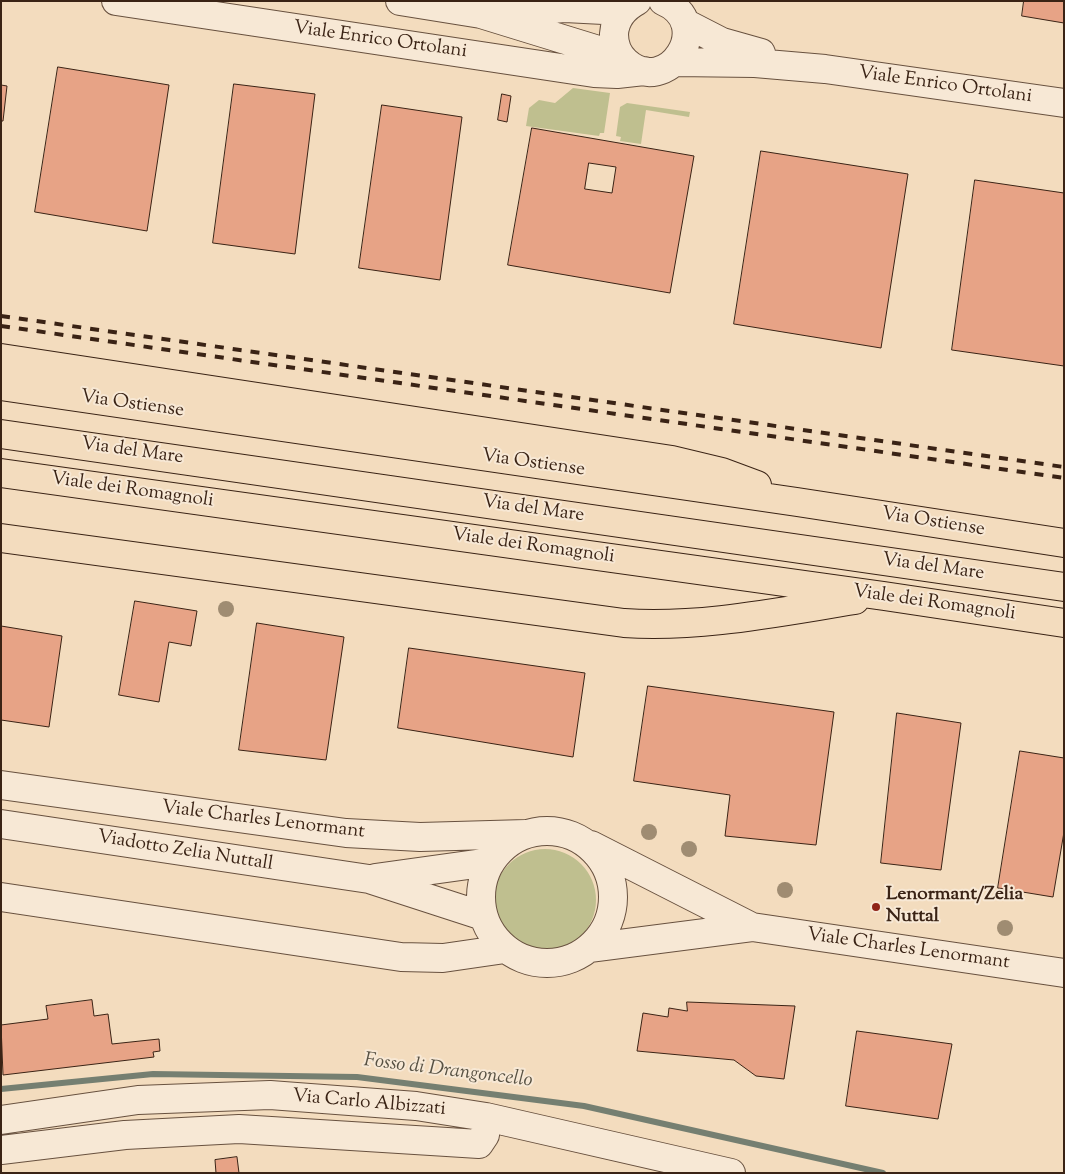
<!DOCTYPE html>
<style>
body{margin:0}
#map{position:relative;width:1065px;height:1174px;overflow:hidden;background:#f3dcbe;font-family:"Sorts Mill Goudy",serif}
canvas{display:block}
.frame{position:absolute;inset:0;border:2px solid #3a2315;pointer-events:none}
</style>
<div id="map">
<canvas width="1065" height="1174"></canvas>
<div class="frame"></div>
</div>
<script>
const c = document.querySelector('canvas').getContext('2d');
c.lineJoin = 'round';
function fillPath(path, color) { c.fillStyle = color; c.fill(path, 'evenodd'); }
function stroke(path, color, width, dash) { c.strokeStyle = color; c.lineWidth = width; c.lineCap = dash ? 'butt' : 'round'; c.setLineDash(dash || []); c.stroke(path); }
function write(font, color, halo, rows, align = 'center') {
  c.font = font + ' "Sorts Mill Goudy",serif'; c.lineWidth = 4; c.setLineDash([]); c.textBaseline = 'middle'; c.strokeStyle = halo; c.fillStyle = color; for (const [text, x, y, turn = 0] of rows) {
    c.save(); c.translate(x, y); c.rotate((+turn || 0) * Math.PI / 180); c.textAlign = isNaN(turn) ? turn : align; if (halo) c.strokeText(text, 0, 0); c.fillText(text, 0, 0); c.restore();
  }
}
const green = new Path2D(`
 M573 88 610 93 604 133H600L599 136 526 126 529 108 539 100 555 103Z
 M627 103 690 112 689 117 646 110 641 144 620 141 621 137 616 136 620 107Z
 M494 900a51 51 0 1 1 102 0a51 51 0 1 1-102 0Z`);
const stream = new Path2D(`
 M1 1089 153 1074 357 1077 584 1106 883 1173`);
const building = new Path2D(`
 M1024 1H1064V23L1022 16Z
 M58 67 169 85 147 231 35 212Z
 M234 84 315 94 295 254 213 243Z
 M1 85 7 86 3 121H1Z
 M502 94 511 96 507 122 498 120Z
 M382 105 462 117 440 280 359 268Z
 M532 128 694 156 670 293 508 265ZM589 163 616 167 612 193 585 189Z
 M761 151 908 174 881 348 734 324Z
 M975 180 1064 193V366L952 350Z
 M135 601 197 611 191 646 169 642 159 702 119 695Z
 M257 623 344 637 326 760 239 750Z
 M1 626 62 636 49 727 1 720Z
 M409 648 585 673 573 757 398 728Z
 M648 686 834 712 816 845 725 836 730 795 634 781Z
 M897 713 961 723 941 870 881 863Z
 M1020 751 1064 758V832L1053 897 998 888Z
 M92 1000 94 1016 108 1014 112 1044 159 1039 160 1051 153 1052 154 1057 3 1075 1 1025 48 1019 46 1006Z
 M687 1002 795 1006 784 1079 756 1076 734 1060 637 1051 643 1013 668 1017 669 1008 687 1011Z
 M857 1031 952 1044 938 1119 846 1106Z
 M237 1157 239 1173H216L215 1160Z`);
const minor = new Path2D(`
 M116 1 594 73 617 74 644 71
 M400 1 481 14 621 57
 M637 1C624 8 615 19 614 34 614 45 618 55 626 62 667 99 717 24 663 1
 M498 13 565 8 623 11
 M685 23 722 42 761 53
 M675 62 755 63 825 69 1064 103
 M1 785 346 833 420 837 526 834
 M1 824 369 879 483 916
 M481 897a66 66 0 1 1 132 0a66 66 0 1 1-132 0Z
 M591 845 752 927
 M375 878 490 862
 M1 897 401 957 443 958 505 949
 M589 948 752 927 1064 973
 M1 1120 138 1100 270 1095 416 1106 486 1117 731 1173
 M1 1150 125 1135 239 1129 479 1144 485 1135 486 1117`);
const major = new Path2D(`
 M1 358 672 460 722 472 757 485
 M1 386 797 502 1064 543
 M1 434 1064 587
 M1 473 884 596 1064 623
 M1 538 624 623C702 628 778 612 855 600`);
const rail = new Path2D(`
 M1 316 1064 467
 M1 326 1064 478`);
const trees = [
 [226,609],
 [649,832],
 [689,849],
 [785,890],
 [1005,928]
];
const markers = [
 [876,907,5,"#8f2418"]
];
const streetNames = [
 ["Viale Enrico Ortolani",380,41,8],
 ["Viale Enrico Ortolani",945,86,8],
 ["Via Ostiense",132,405,8],
 ["Via del Mare",132,452,8],
 ["Via Ostiense",533,464,8],
 ["Viale dei Romagnoli",132,491,8],
 ["Via del Mare",533,510,8],
 ["Via Ostiense",933,523,9],
 ["Viale dei Romagnoli",533,547,8],
 ["Via del Mare",933,568,8],
 ["Viale dei Romagnoli",934,604,8],
 ["Viale Charles Lenormant",263,821,7],
 ["Viadotto Zelia Nuttall",185,852,9],
 ["Viale Charles Lenormant",908,950,8],
 ["Via Carlo Albizzati",369,1104,5]
];
const poiNames = [
 ["Lenormant/Zelia",886,896],
 ["Nuttal",886,918]
];
const waterNames = [
 ["Fosso di Drangoncello",448,1072,7]
];
fillPath(green, '#bfbf8f');
stroke(stream, '#757f71', 6);
fillPath(building, '#e7a386');
stroke(building, '#3a2315', 1);
stroke(minor, '#68513f', 30);
stroke(major, '#3a2315', 30);
stroke(minor, '#f7e8d5', 28);
stroke(major, '#f3dcbe', 28);
stroke(rail, '#3a2315', 4, [9, 9]);
c.fillStyle = '#9f8c72';
for (const [x, y] of trees) { c.beginPath(); c.arc(x, y, 8, 0, 2 * Math.PI); c.fill(); }
for (const [x, y, r, color] of markers) { const dot = new Path2D(); dot.arc(x, y, r, 0, 2 * Math.PI); c.fillStyle = color; c.fill(dot); stroke(dot, '#f7e8d5', 2); }
write('19px', '#3a2315', '#f7e8d5', streetNames);
write('bold 19px', '#3a2315', '#f7e8d5', poiNames, 'left');
write('italic 20px', '#575143', '#f7e8d5', waterNames);
</script>
